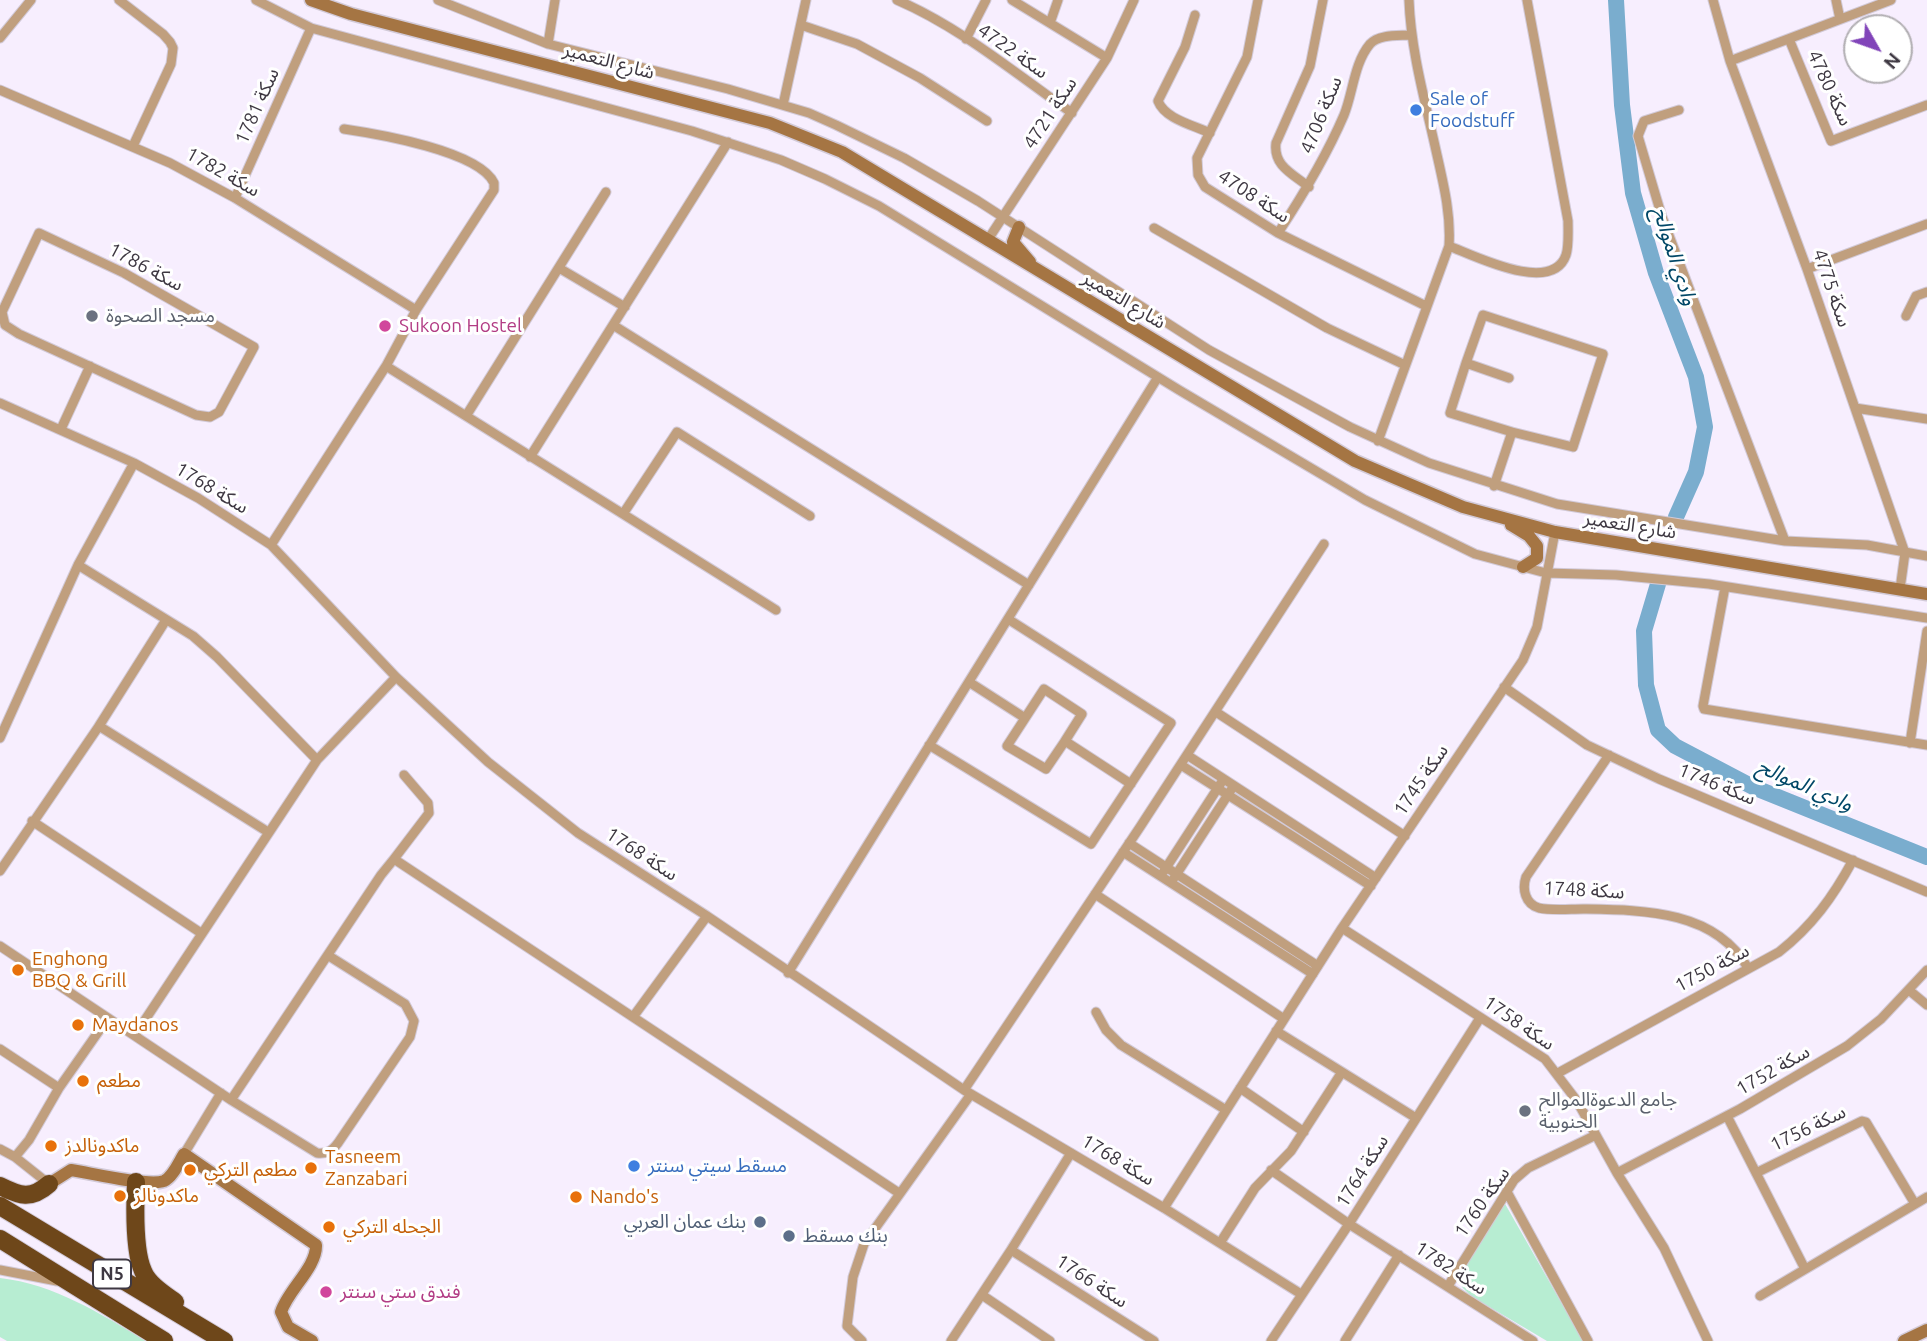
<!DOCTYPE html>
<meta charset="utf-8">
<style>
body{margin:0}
#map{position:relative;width:1927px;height:1341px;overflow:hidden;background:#f7eefe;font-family:Ubuntu,sans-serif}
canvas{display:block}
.north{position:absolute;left:1843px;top:14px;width:70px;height:70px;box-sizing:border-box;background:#fff;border:2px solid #b2afb3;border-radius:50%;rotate:130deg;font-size:19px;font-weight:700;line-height:28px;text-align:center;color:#3e3842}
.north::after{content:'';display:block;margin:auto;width:24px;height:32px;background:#8144b9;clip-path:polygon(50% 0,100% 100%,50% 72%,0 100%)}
</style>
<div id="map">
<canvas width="1927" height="1341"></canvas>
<div class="north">N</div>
</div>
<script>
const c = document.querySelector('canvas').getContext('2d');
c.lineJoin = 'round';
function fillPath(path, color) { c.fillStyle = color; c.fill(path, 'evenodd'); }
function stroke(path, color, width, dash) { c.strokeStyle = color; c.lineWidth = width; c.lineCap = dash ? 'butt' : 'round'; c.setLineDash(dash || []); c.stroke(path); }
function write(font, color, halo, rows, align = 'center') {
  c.font = font + ' Ubuntu,"Noto Sans Arabic",sans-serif'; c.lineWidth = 6; c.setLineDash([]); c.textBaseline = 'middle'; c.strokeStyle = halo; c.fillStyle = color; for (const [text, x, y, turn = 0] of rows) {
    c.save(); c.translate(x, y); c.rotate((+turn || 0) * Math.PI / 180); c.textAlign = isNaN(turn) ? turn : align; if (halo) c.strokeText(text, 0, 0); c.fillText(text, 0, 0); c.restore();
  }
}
const green = new Path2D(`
 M1504 1202 1583 1341H1547L1471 1296 1462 1287 1460 1274Z
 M0 1278C54 1284 101 1314 146 1341H7L0 1337Z`);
const river = new Path2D(`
 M1616 0 1622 105 1633 193 1656 273 1696 377 1705 427 1696 472 1676 517
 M1658 584 1644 631 1646 685 1658 730 1675 746 1753 787 1927 857`);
const street = new Path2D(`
 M119 0 163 34 170 42 173 48 171 64 133 146
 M256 0 311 28 692 131 781 160 825 179 879 206 1179 390 1365 500 1475 554 1546 573 1616 575 1709 584 1927 618
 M438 0 548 44 728 89 809 113 836 125 904 158 978 201 1209 350 1350 427 1429 463 1557 504 1785 541 1867 545 1927 556
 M897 0C960 27 1016 74 1072 113
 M1012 0 1107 58
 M1258 0 1247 57 1197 158 1198 175 1205 187 1278 233 1426 306
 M1713 0 1730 61 1807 269 1905 553 1900 589
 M1836 0 1840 19
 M1195 15 1185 47 1158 101C1165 119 1193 125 1210 133
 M1050 23 1058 0
 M801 25 857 44 920 78 987 121
 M0 38 31 0
 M966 39 986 0
 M1789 39 1831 141 1927 105
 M548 44 555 0
 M1730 61 1891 0
 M0 90 170 163 235 198 416 310
 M783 105 806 0
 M1679 110 1644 121 1638 136 1662 217 1785 541
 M1309 187C1293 174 1273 166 1276 143L1310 66 1323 0
 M235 198 311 28
 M1154 228 1327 328 1405 365
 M39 233 124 273 254 347 219 412 210 417 196 415 19 334 5 325 2 312Z
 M1278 233C1303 195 1326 157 1344 115 1353 93 1354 63 1370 44 1379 34 1398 36 1411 35
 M987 241 1107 58 1134 0
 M1449 246C1475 256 1552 295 1566 255 1569 246 1568 231 1568 221L1527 0
 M559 268 625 307
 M1807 269 1927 224
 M1906 316 1916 296 1927 292
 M613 325 1029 585
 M1466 363 1450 413 1512 432
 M386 366 623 514 677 432 810 516
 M0 403 134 463 198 498 271 545 396 677 488 762 578 833 707 916 964 1090 1164 1208 1301 1294
 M1855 408 1927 419
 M466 416 606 192
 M61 429 90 366
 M1378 441 1449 246C1451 215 1444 186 1437 155 1426 104 1411 53 1409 0
 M530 457 728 142
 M1494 486 1512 432 1573 447 1603 354 1483 315 1466 363 1509 378
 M623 514 776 610
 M271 545 386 366 416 310 494 190V183C479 151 378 134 344 129
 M78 565 193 636 217 657 317 760
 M1725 587 1703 706 1704 709 1927 745
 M969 682 1025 718
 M1504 687 1587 745 1659 779 1927 892
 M1216 712 1405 836
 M99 726 268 832
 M0 738 78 565 134 463
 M1065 741 1082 714 1044 689 1007 746 1046 769 1065 741 1131 784
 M1910 743 1927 631
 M929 745 1091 844 1171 723 1008 619
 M1187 755 1376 878
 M1609 755 1526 877C1522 889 1525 904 1539 908 1552 911 1570 909 1583 909 1643 910 1715 910 1748 968
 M1181 765 1371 886
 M32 821 201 933
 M1129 843 1318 966
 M1123 852 1313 974
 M394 859 429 813 428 803 404 775
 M0 871 99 726 166 620
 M1164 871 1221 783
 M1174 878 1231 790
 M1095 894 1284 1019
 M1342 928 1545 1059 1577 1101 1617 1173 1664 1248 1708 1341
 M0 946 231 1100 317 1153C327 1154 332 1151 338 1143L410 1037 414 1021 405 1004 329 956
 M788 973 1158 377
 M1910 991 1927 1005
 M1096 1012 1106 1030 1121 1045 1226 1110
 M633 1017 707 916
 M1276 1031 1416 1118
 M135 1035 317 760 396 677
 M0 1049 59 1088
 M1558 1073 1779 952C1812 926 1833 897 1853 860
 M1240 1088 1304 1132
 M964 1090 1140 827 1324 544
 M231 1100 381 875 394 859 899 1193
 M1727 1116 1805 1269
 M0 1149 15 1157 29 1140 59 1088 108 1018
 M184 1154 221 1093
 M15 1157 49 1184
 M1271 1170 1349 1224 1533 1341
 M1617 1173 1740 1109 1847 1046 1881 1019 1927 970
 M1756 1173 1862 1121 1866 1122 1915 1204
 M1507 1192 1588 1341
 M1164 1208 1342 928 1523 660 1537 627 1555 532
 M1220 1243 1255 1188 1291 1151 1342 1072
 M1011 1250 1154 1341
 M0 1270 57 1281
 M1448 1286 1514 1180 1528 1168 1596 1135
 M982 1295 1050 1341
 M1760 1296 1927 1197
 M862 1341 847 1326 853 1277 864 1244 971 1094
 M951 1341 1011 1250 1071 1153
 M1271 1341 1349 1224 1480 1018
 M1345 1341 1399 1255`);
const secondary = new Path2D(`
 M311 0 351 14 770 123 842 152 1355 461 1463 507 1555 532 1927 594
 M1019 227 1013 242 1030 262
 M1511 525 1529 536 1537 546V558L1523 567
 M49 1184 71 1170C91 1173 148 1187 164 1181 173 1177 179 1162 184 1154L316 1245C317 1267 288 1290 281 1312L288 1327 312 1341
 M1904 1341 1927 1330`);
const highway = new Path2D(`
 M136 1182C135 1205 134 1251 143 1271 148 1284 164 1294 175 1302
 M0 1186C20 1196 31 1200 49 1184
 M0 1206 224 1341
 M0 1239 164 1341`);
const markers = [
 [1416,110,7,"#3f7fe0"],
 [92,316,7,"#6b7280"],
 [385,326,7,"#d1479c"],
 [18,970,7,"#e8710a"],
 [78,1025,7,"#e8710a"],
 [83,1081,7,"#e8710a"],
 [1525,1111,7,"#6b7280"],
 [51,1146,7,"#e8710a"],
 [634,1166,7,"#3f7fe0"],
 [311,1168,7,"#e8710a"],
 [190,1170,7,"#e8710a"],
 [120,1196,7,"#e8710a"],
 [576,1197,7,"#e8710a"],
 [760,1222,7,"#5c6f8a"],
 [329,1227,7,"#e8710a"],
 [789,1236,7,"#5c6f8a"],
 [326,1292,7,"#d1479c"]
];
const shields = [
 [112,1274,38]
];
const shieldNames = [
 ["N5",112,1274]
];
const streetNames = [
 ["سكة 4722",1013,51,35],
 ["شارع التعمير",609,61,15],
 ["سكة 4780",1830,88,65],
 ["سكة 1781",257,106,-66],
 ["سكة 4721",1050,113,-57],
 ["سكة 4706",1321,115,-68],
 ["سكة 1782",223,172,29],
 ["سكة 4708",1254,196,33],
 ["سكة 1786",146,267,28],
 ["سكة 4775",1832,288,71],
 ["شارع التعمير",1124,300,31],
 ["سكة 1768",212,488,31],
 ["شارع التعمير",1630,525,9],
 ["سكة 1745",1421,780,-56],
 ["سكة 1746",1717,784,22],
 ["سكة 1768",642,854,33],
 ["سكة 1748",1584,890,3],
 ["سكة 1750",1712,968,-28],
 ["سكة 1758",1519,1023,34],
 ["سكة 1752",1773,1070,-30],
 ["سكة 1756",1808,1128,-26],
 ["سكة 1768",1118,1160,31],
 ["سكة 1764",1362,1171,-58],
 ["سكة 1760",1482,1202,-55],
 ["سكة 1782",1451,1268,33],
 ["سكة 1766",1092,1281,33]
];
const shopNames = [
 ["Sale of",1430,99],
 ["Foodstuff",1430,121],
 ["مسقط سيتي سنتر",648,1166]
];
const worshipNames = [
 ["مسجد الصحوة",106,316],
 ["جامع الدعوةالموالح",1539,1100],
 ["الجنوبية",1539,1122]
];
const hotelNames = [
 ["Sukoon Hostel",399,326],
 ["فندق ستي سنتر",340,1292]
];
const foodNames = [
 ["Enghong",32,959],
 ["BBQ & Grill",32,981],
 ["Maydanos",92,1025],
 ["مطعم",97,1081],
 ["ماكدونالدز",65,1146],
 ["Tasneem",325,1157],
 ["Zanzabari",325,1179],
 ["مطعم التركي",204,1170],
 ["ماكدونالز",134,1196],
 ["Nando's",590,1197],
 ["الجحله التركي",343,1227]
];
const serviceNames = [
 ["بنك عمان العربي",746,1222],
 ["بنك مسقط",803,1236,"left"]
];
const waterNames = [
 ["وادي الموالح",1675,256,72],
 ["وادي الموالح",1805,785,23]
];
fillPath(green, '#b7edd2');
stroke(river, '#7aadce', 16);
stroke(street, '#d2cad8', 11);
stroke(secondary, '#d2cad8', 15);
stroke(highway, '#d2cad8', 20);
stroke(street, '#c09f7e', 9);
stroke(secondary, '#a57543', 12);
stroke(highway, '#6e471a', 18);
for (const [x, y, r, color] of markers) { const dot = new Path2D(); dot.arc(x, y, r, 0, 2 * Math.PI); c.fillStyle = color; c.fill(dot); stroke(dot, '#fff', 2.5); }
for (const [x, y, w] of shields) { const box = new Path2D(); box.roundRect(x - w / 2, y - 14.5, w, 29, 5); c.fillStyle = '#fff'; c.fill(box); stroke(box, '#3e3842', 2); }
write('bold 18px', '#3e3842', null, shieldNames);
write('19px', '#3e3842', '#fff', streetNames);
write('19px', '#366cbe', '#fff', shopNames, 'left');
write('19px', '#5b616d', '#fff', worshipNames, 'left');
write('19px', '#b23c85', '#fff', hotelNames, 'left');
write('19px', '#c56008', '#fff', foodNames, 'left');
write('19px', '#4e5e75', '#fff', serviceNames, 'right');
write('italic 21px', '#014767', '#fff', waterNames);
</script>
